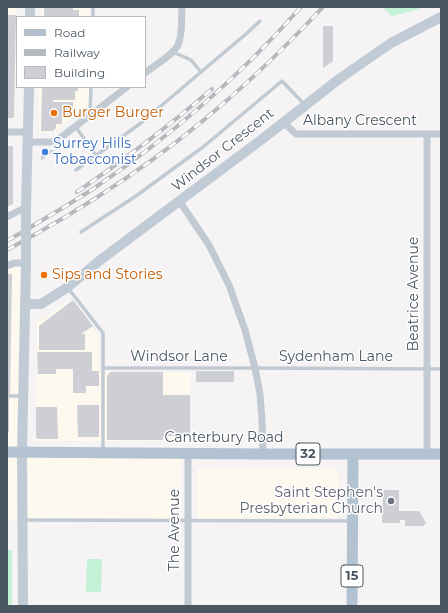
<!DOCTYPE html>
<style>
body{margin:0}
#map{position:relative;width:448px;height:613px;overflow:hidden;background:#f5f3f3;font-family:Montserrat,sans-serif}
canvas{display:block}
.frame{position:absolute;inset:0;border:8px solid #4a5661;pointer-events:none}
.legend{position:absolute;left:16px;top:16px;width:130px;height:72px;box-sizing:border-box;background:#fff;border:1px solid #b7bbc0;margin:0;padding:5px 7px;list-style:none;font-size:12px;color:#4a5661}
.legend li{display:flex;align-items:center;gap:8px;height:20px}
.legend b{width:20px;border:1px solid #b7bbc0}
</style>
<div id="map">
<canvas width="448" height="613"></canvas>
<div class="frame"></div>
<ul class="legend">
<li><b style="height:5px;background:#b3c2d1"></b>Road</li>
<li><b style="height:5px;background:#b5b8bd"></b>Railway</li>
<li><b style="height:11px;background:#cdcfd5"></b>Building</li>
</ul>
</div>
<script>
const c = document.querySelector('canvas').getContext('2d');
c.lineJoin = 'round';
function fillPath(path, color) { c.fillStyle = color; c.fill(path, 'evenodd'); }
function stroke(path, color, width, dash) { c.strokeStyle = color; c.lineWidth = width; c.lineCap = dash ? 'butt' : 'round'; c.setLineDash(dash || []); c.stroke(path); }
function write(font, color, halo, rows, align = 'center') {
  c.font = font + ' Montserrat,sans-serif'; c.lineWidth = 3; c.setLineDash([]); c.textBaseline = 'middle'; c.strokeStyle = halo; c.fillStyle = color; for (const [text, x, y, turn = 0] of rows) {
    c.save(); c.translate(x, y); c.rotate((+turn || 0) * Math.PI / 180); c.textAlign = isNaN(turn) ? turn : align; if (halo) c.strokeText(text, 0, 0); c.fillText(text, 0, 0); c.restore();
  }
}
const commercial = new Path2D(`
 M7 7H17L15 119 7 118Z
 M41 7H90L89 17H41Z
 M39 87H89V106L55 132 39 133Z
 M26 263 23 452 181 453V519L7 521V266Z
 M71 299 98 335 99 372H190V441H36L37 323Z
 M197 468H334L338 470V518L198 519Z`);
const green = new Path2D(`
 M382 7H422L416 10 392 16Z
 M7 550H12V606H7Z
 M87 559H102L101 592H86Z`);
const building = new Path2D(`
 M44 7H73V10H79V17H44Z
 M7 15H16L14 118H7Z
 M323 26H333V61L323 68Z
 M42 87H78V91H75V100H53V102H73V116H62V124H56V128L53 131H41Z
 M7 146H13V204L7 207Z
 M41 150H55L41 161Z
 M8 274H12L10 394H7V275Z
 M73 300 93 326 81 334H85V350H39V326Z
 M37 352H92V371H99V386H86V393H73V369H56V374H38Z
 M196 371H234V382H196Z
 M110 372H163V395H190V436H163V440H107V376Z
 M7 398H9V432H7Z
 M77 405H99V437H78Z
 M36 407H57L58 439H39L36 438Z
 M383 490H399V511H419L426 523 423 526H405V520H400V523H382Z`);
const lane = new Path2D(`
 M93 17V7
 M201 72 246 34 260 21
 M90 114 91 87
 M75 126 96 155
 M76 170 141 123 201 72 191 60 173 52
 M81 232 136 196 203 147 282 81 304 104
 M68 288 103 333V451
 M103 368H255L441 369
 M7 396H22
 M23 520 351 521`);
const street = new Path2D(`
 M145 73C154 66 174 54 178 45 183 34 181 19 182 7
 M283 122 296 134H441
 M7 132H28
 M28 142H55L127 87
 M180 202 209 245 229 285 245 330 255 368 260 394 262 420 263 454
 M7 217 26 207
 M7 266 14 263H26
 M188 453V606
 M427 454V134`);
const secondary = new Path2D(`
 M30 17V7
 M26 207 29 87
 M25 304H41L68 287 99 261 265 137 339 79 391 43 441 17
 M23 606 22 452 26 263`);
const primary = new Path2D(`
 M7 452 263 454H441
 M352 606 353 454`);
const rail = new Path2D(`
 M77 192C124 160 169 126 212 89
 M7 241C36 224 65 207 93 189 170 137 240 76 301 7
 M7 250C85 208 159 160 225 102 260 72 292 40 323 7`);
const secondaryBridge = new Path2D(`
 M26 263V207`);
const markers = [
 [54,113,4,"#e8710a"],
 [45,152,4,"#3f7fe0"],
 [44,275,4,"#e8710a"],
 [391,501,4,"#6b7280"]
];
const shields = [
 [308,454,24],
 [352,576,22]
];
const shieldNames = [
 ["32",308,454],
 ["15",352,576]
];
const foodNames = [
 ["Burger Burger",62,113],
 ["Sips and Stories",52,275]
];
const streetNames = [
 ["Albany Crescent",360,121],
 ["Windsor Crescent",223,150,-38],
 ["Beatrice Avenue",414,294,-90],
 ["Windsor Lane",179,357],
 ["Sydenham Lane",336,357],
 ["Canterbury Road",224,438],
 ["The Avenue",175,530,-90]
];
const shopNames = [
 ["Surrey Hills",53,144],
 ["Tobacconist",53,160]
];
const worshipNames = [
 ["Saint Stephen's",383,493],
 ["Presbyterian Church",383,509]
];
fillPath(commercial, '#fdf9ef');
fillPath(green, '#c3f1d5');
fillPath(building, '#cdcfd5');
stroke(lane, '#c1cad2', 3.5);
stroke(street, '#c1cad2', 7);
stroke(secondary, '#c1cbd6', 10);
stroke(primary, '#b3c2d1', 11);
stroke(rail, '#b5b8bd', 4);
stroke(rail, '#fff', 2.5, [8]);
stroke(secondaryBridge, '#c1cbd6', 10);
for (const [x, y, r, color] of markers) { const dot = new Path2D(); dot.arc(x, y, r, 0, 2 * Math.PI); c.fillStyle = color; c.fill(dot); stroke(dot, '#fff', 1.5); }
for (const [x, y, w] of shields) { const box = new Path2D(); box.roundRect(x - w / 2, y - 11, w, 22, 3); c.fillStyle = '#fff'; c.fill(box); stroke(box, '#4a5661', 1); }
write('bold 13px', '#4a5661', null, shieldNames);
write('14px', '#c56008', '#fff', foodNames, 'left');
write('14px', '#4a5661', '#fff', streetNames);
write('14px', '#366cbe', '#fff', shopNames, 'left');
write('14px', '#5b616d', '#fff', worshipNames, 'right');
</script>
